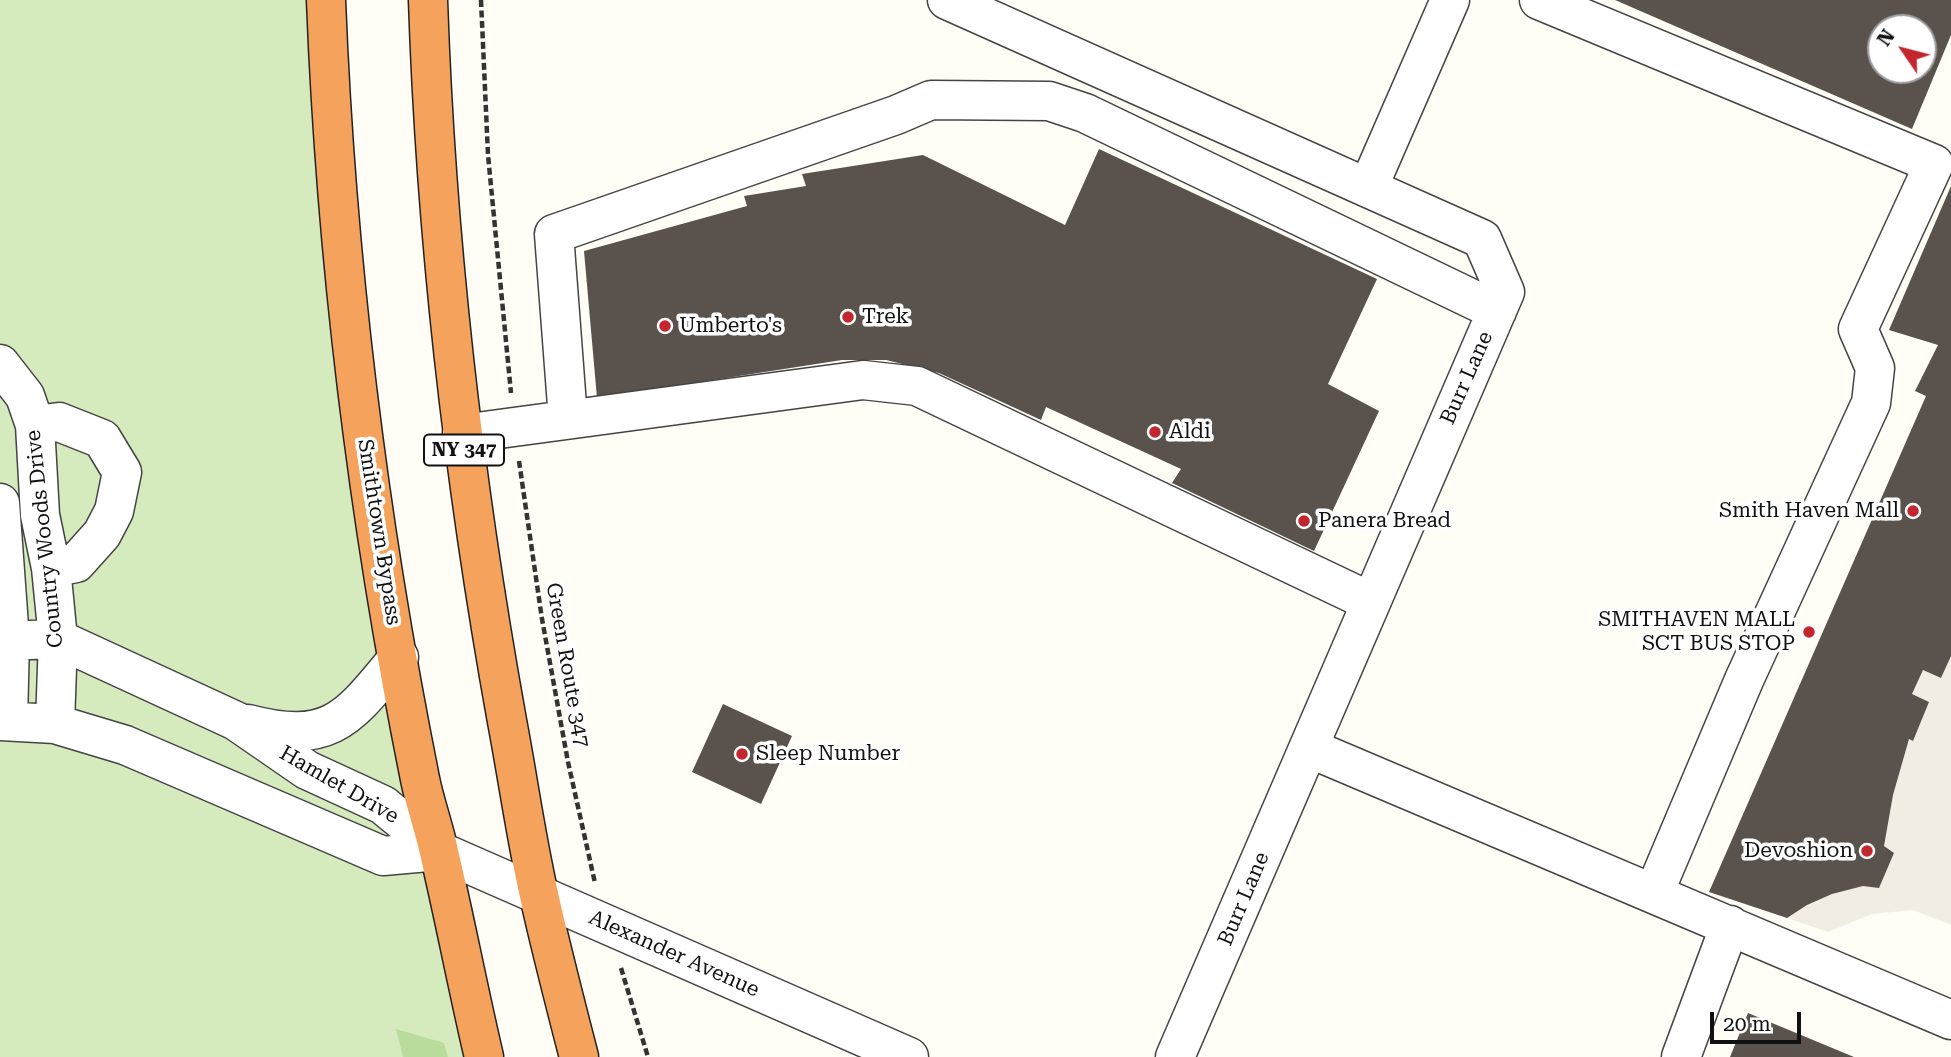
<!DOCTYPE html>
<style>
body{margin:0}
#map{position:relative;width:1951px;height:1057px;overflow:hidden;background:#fffdf5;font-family:"Roboto Serif",serif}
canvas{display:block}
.north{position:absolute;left:1867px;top:14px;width:70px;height:70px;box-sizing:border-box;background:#fff;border:2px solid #a0a0a0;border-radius:50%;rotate:305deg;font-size:19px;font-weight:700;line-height:28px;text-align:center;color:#111}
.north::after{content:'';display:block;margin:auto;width:24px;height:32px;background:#c4262e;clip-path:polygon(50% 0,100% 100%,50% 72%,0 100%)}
.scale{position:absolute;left:1710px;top:1012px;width:91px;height:32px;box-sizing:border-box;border:4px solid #111;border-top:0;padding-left:9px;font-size:21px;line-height:24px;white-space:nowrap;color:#111;-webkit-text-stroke:5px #fff;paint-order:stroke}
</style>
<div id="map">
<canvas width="1951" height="1057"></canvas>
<div class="north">N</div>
<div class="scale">20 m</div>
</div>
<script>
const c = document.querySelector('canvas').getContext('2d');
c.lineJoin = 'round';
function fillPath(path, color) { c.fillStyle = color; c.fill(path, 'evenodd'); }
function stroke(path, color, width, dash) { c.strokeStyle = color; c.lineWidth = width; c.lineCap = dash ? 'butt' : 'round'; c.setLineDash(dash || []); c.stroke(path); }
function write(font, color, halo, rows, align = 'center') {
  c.font = font + ' "Roboto Serif",serif'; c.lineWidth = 7; c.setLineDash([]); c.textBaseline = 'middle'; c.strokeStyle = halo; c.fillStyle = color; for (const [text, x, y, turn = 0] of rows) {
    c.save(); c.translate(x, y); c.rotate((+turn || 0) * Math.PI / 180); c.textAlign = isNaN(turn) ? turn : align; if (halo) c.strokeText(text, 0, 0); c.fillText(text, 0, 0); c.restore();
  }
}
const green = new Path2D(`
 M0 0H338L356 439 487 1057H0Z`);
const forest = new Path2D(`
 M396 1029 444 1043 448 1057H403Z`);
const plaza = new Path2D(`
 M1951 656V925L1913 910 1872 914 1828 932 1787 918 1807 905 1832 894 1863 886 1880 885 1894 853 1884 846 1893 795 1909 739 1913 741 1929 702 1912 694 1923 670 1941 678Z`);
const building = new Path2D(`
 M1615 0H1951V35L1912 129ZM1881 28H1923V70H1881Z
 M1099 149 1377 279 1328 384 1379 411 1314 551 1172 483 1181 469 1046 407 1041 420 939 373 886 360H842L597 398 584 251 747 206 744 196 806 186 802 174 923 155 1065 225Z
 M1951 186V656L1941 678 1923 670 1912 694 1929 702 1913 741 1909 739 1893 795 1884 846 1894 853 1879 888 1863 886 1832 894 1807 905 1787 918 1709 892 1926 396 1915 391 1938 345 1889 330Z
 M723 704 792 736 761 804 692 772Z
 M1748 1013 1854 1057H1730Z`);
const path = new Path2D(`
 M481 0 488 155 511 393
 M519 461 542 619 568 762 595 883
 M621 968 648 1057`);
const minor = new Path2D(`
 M947 0 1482 239 1505 292 1175 1057
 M1539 0 1934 164 1858 329 1875 368 1871 403 1744 680 1654 893
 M1368 188 1450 0
 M0 364 25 396 35 425 40 515 51 568 58 639 55 724
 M568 419 554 234 896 115 931 100 1049 101 1085 113 1497 311
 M35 425 59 422 102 439 122 472 114 511 102 534 76 563 51 568
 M462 434 863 380 917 386 1371 602
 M0 503 10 640 8 721
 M0 641 58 639 236 721 307 770 383 805 439 851 909 1057
 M0 721 55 724 125 745 383 856 439 851
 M248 724C332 746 349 717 399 657
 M1309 748 1951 1020
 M1681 1057 1730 925`);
const highway = new Path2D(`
 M326 0C336 259 369 525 420 779 425 804 434 828 439 852 455 920 468 989 484 1057
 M428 0C436 242 464 483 507 721 518 779 526 838 539 895 551 949 565 1003 579 1057`);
const markers = [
 [848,317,7,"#c4262e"],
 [665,326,7,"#c4262e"],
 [1155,432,7,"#c4262e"],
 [1913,511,7,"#c4262e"],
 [1304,521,7,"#c4262e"],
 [1809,632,7,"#c4262e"],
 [742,754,7,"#c4262e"],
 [1867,851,7,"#c4262e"]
];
const shields = [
 [464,450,80]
];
const shieldNames = [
 ["NY 347",464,450]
];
const poiNames = [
 ["Trek",862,317],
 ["Umberto's",679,326],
 ["Aldi",1169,432],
 ["Smith Haven Mall",1899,511,"right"],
 ["Panera Bread",1318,521],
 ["SMITHAVEN MALL",1795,620,"right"],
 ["SCT BUS STOP",1795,644,"right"],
 ["Sleep Number",756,754],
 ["Devoshion",1853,851,"right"]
];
const streetNames = [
 ["Burr Lane",1467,378,-66],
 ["Smithtown Bypass",379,532,81],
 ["Country Woods Drive",45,539,-96],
 ["Green Route 347",567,665,80],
 ["Hamlet Drive",339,785,30],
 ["Burr Lane",1244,899,-67],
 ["Alexander Avenue",674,954,24]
];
fillPath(green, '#d5ebbd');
fillPath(forest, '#b9dc9c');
fillPath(plaza, '#f1ede2');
fillPath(building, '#5a524d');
stroke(minor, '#444', 41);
stroke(highway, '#222', 41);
stroke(path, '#333', 4.5, [7, 3.5]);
stroke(minor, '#fff', 38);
stroke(highway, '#f5a25d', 38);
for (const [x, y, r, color] of markers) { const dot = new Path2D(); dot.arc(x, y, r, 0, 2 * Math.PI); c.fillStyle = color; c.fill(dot); stroke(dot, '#fff', 2.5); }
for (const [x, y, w] of shields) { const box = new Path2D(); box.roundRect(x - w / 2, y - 15.5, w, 31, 5); c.fillStyle = '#fff'; c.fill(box); stroke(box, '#111', 2); }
write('bold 19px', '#111', null, shieldNames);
write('21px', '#111', '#fff', poiNames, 'left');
write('21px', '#111', '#fff', streetNames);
</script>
